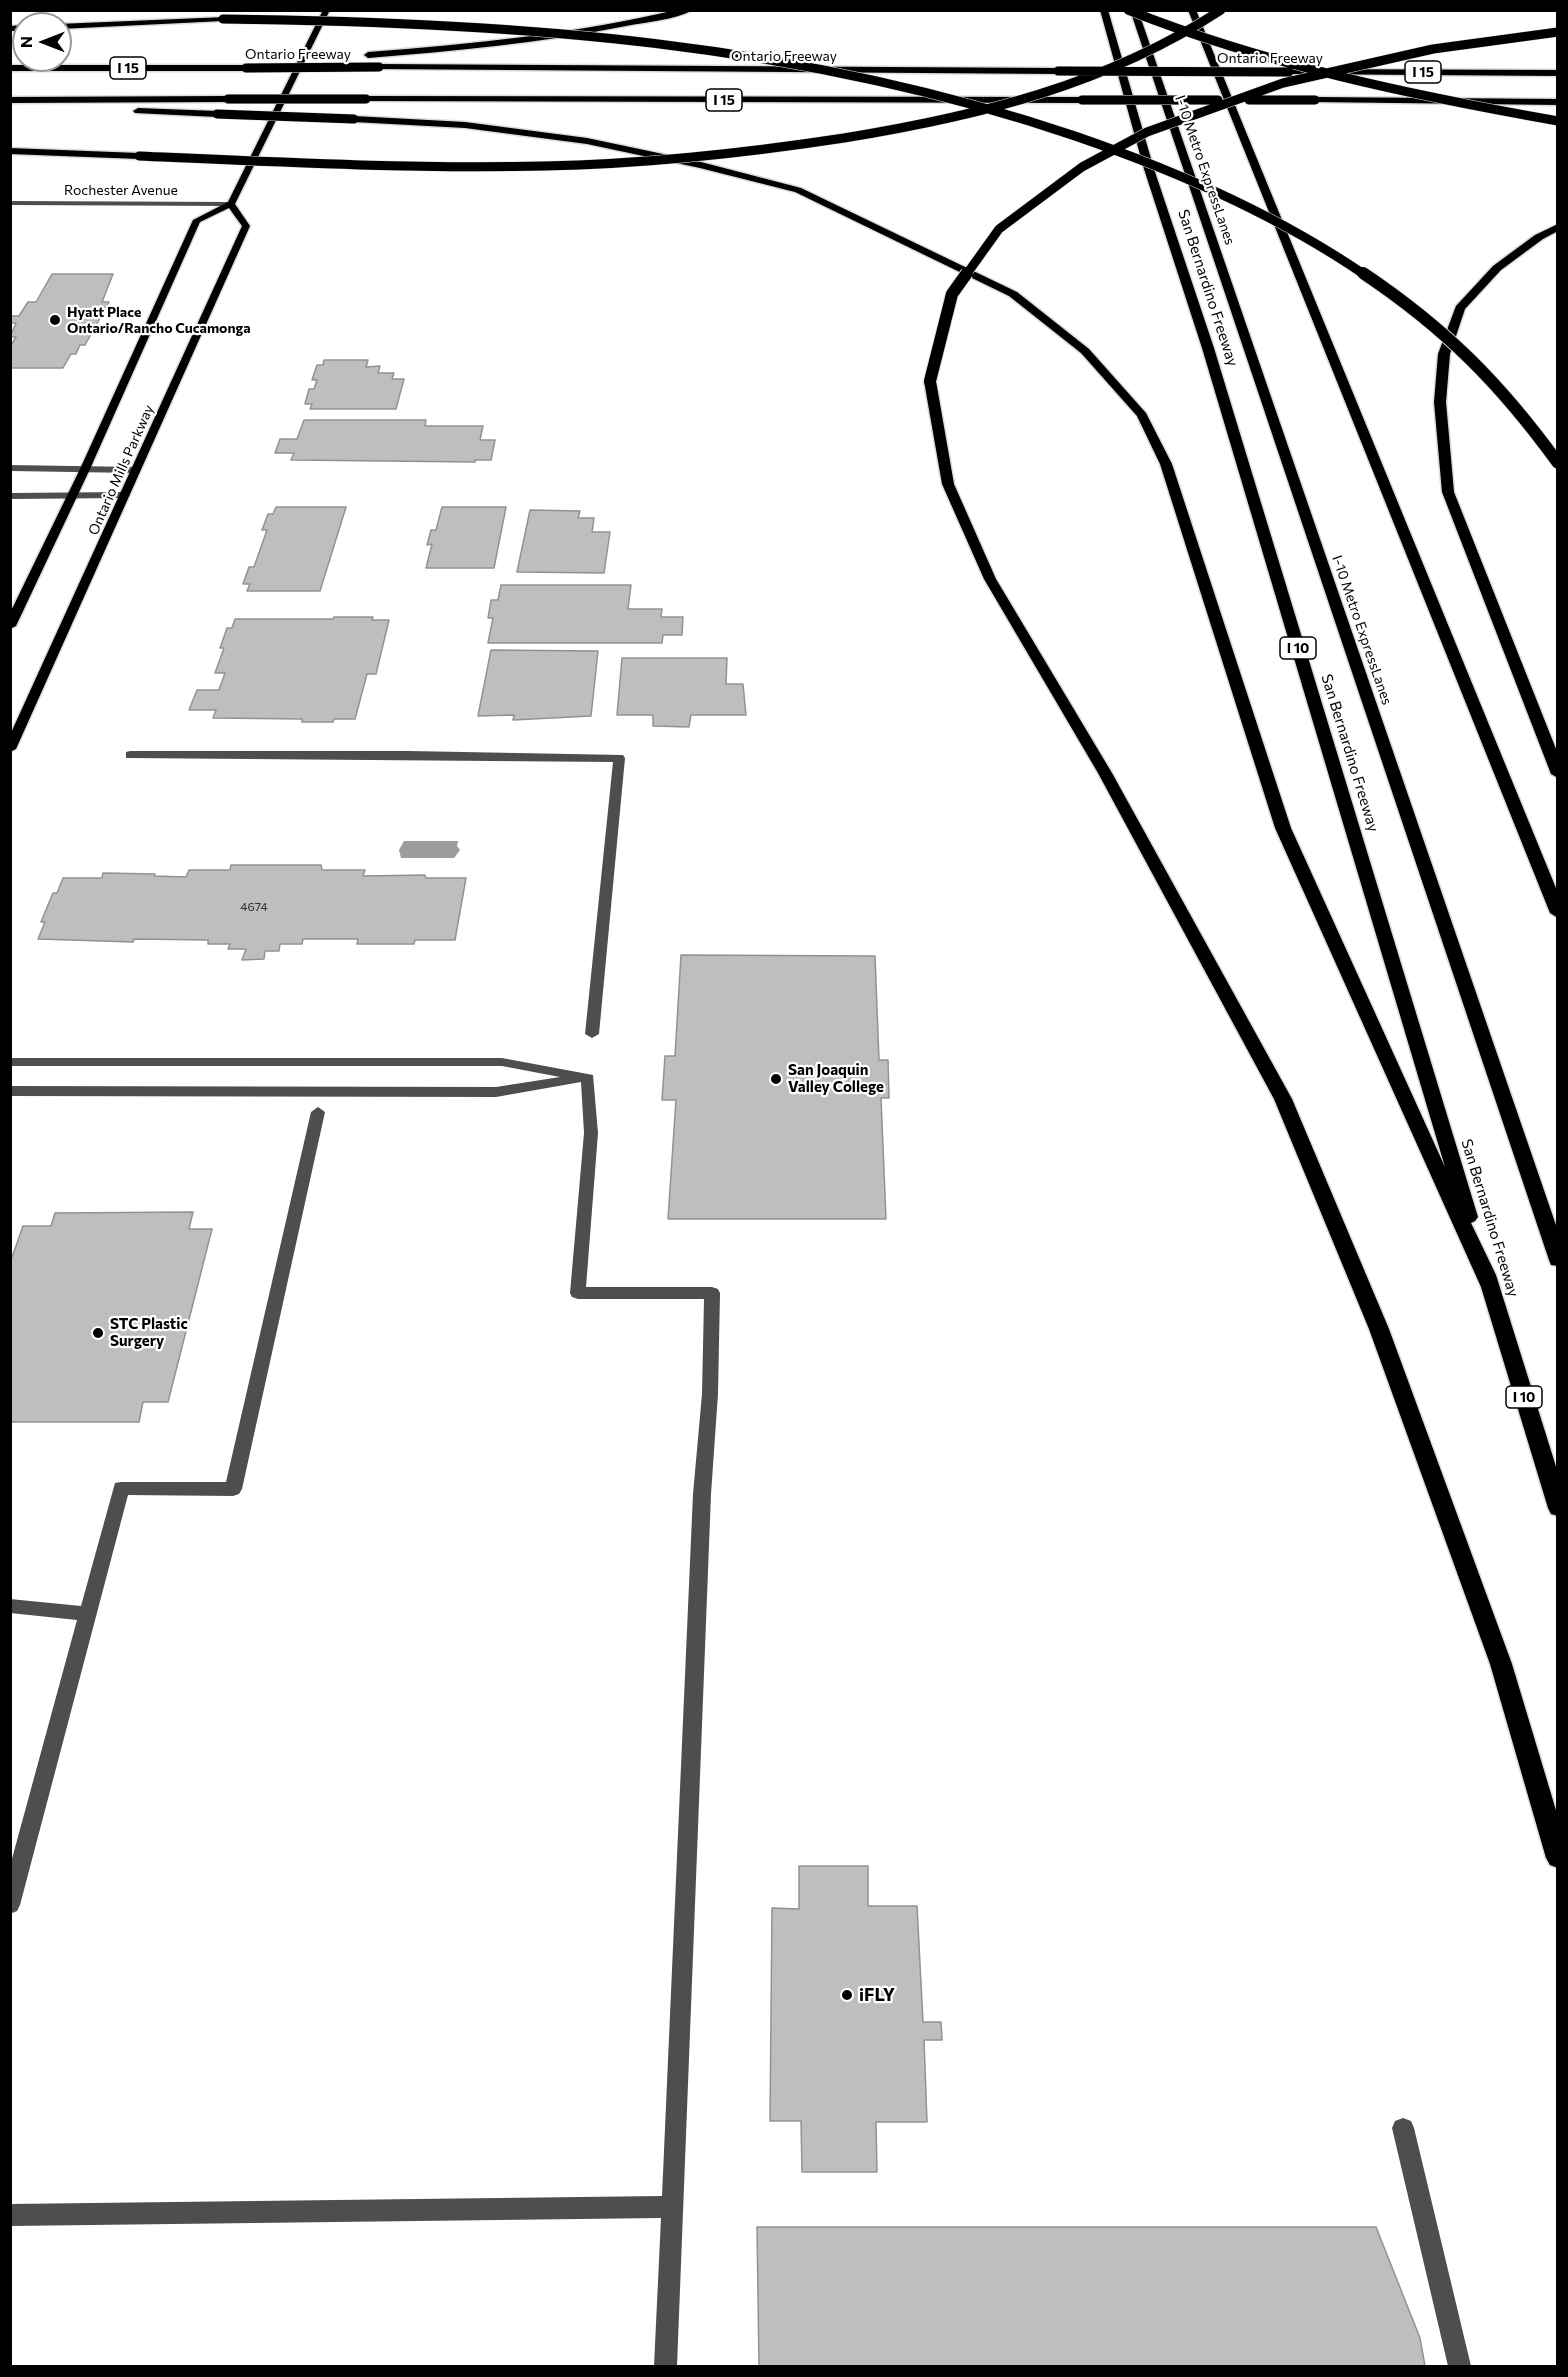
<!DOCTYPE html>
<style>
body{margin:0}
#map{position:relative;width:1568px;height:2377px;overflow:hidden;background:#fff;font-family:Commissioner,sans-serif}
canvas{display:block}
.frame{position:absolute;inset:0;border:12px solid #000;pointer-events:none}
.north{position:absolute;left:12px;top:12px;width:60px;height:60px;box-sizing:border-box;background:#fff;border:2px solid #999;border-radius:50%;rotate:270deg;font-size:16px;font-weight:700;line-height:24px;text-align:center;color:#000}
.north::after{content:'';display:block;margin:auto;width:21px;height:27px;background:#000;clip-path:polygon(50% 0,100% 100%,50% 72%,0 100%)}
</style>
<div id="map">
<canvas width="1568" height="2377"></canvas>
<div class="frame"></div>
<div class="north">N</div>
</div>
<script>
const c = document.querySelector('canvas').getContext('2d');
c.lineJoin = 'round';
function fillPath(path, color) { c.fillStyle = color; c.fill(path, 'evenodd'); }
function stroke(path, color, width, dash) { c.strokeStyle = color; c.lineWidth = width; c.lineCap = dash ? 'butt' : 'round'; c.setLineDash(dash || []); c.stroke(path); }
function write(font, color, halo, rows, align = 'center') {
  c.font = font + ' Commissioner,sans-serif'; c.lineWidth = 4.5; c.setLineDash([]); c.textBaseline = 'middle'; c.strokeStyle = halo; c.fillStyle = color; for (const [text, x, y, turn = 0] of rows) {
    c.save(); c.translate(x, y); c.rotate((+turn || 0) * Math.PI / 180); c.textAlign = isNaN(turn) ? turn : align; if (halo) c.strokeText(text, 0, 0); c.fillText(text, 0, 0); c.restore();
  }
}
const water = new Path2D(`
 M404 841H458L457 846 460 850 454 858H401L399 850Z`);
const building = new Path2D(`
 M52 274H113L102 302H109L85 345H80L76 354H71L63 368H10V347L16 337H10L16 323H10V316H19L28 302H36Z
 M324 360H368L366 367 380 366 378 373H394L392 379H404L396 409H310L312 404H305L309 389H314L317 380H312L317 365H323Z
 M304 420H426L425 426H483L480 440H495L491 460H475V462L291 460 294 453H275L280 439H297Z
 M276 507H346L320 591H247L250 584H243L249 567H254L267 530H262L268 514H273Z
 M442 507H506L494 568H426L432 544 427 545 431 530H436Z
 M530 510 580 511 578 518H594L592 532H610L604 573 517 572Z
 M501 585H631L628 609H662L661 617H683L682 635H663L662 643H488L493 618H488L491 600H498Z
 M334 617H373L372 620H389L376 674H367L355 719H334L333 722H302V719L213 718 216 710H189L197 690H219L225 673H215L224 648H220L227 628H232L235 619H333Z
 M491 650 598 651 591 716 513 720 514 715 478 716Z
 M622 658H727L726 684H743L746 715H691L689 727 653 726V715H617Z
 M231 865H321L322 870H365L363 876 425 875 426 878H466L455 940H415L414 944H357L358 939H303L302 944H280L279 951H265L264 959 242 960 246 949H228L230 944H208V940L134 939 133 942 38 939 45 922H41L53 893H57L63 878H102L103 873 155 874 154 876 186 877 189 870H230Z
 M681 955 875 956 879 1060H888L889 1098H881L886 1219H668L676 1100H662L665 1056H675Z
 M193 1212 189 1229H212L168 1402H143L139 1422H10V1263L23 1226H51L55 1213Z
 M799 1866H868V1906H917L923 2022H941L942 2040H924L927 2122H876L877 2172H802L801 2121H770L772 1908 799 1909Z
 M757 2227H1376L1420 2338 1425 2366H759Z`);
const minor = new Path2D(`
 M10 201 231 202 235 204 231 206 10 205Z
 M10 465 136 467 141 470 136 473 10 471Z
 M10 493 125 492 130 495 125 498 10 499Z
 M130 751H409L623 755 625 758 599 1034 592 1038 585 1034 613 762 126 758V752Z
 M10 1058H502L593 1075 598 1133 586 1287H712L718 1289 720 1293 718 1394 711 1494 677 2366H654L661 2218 10 2226V2204L662 2196 693 1494 702 1394 704 1299H578L572 1297 570 1293 584 1133 581 1082 496 1097 10 1096V1086L496 1087 560 1077 502 1066H10Z
 M318 1107 325 1112 242 1489 239 1494 233 1496 128 1495 20 1905 17 1911 10 1914V1866L77 1620 10 1613V1599L81 1606 115 1483 121 1482H226L311 1112Z
 M1403 2118 1411 2121 1414 2128 1471 2366H1448L1392 2128 1395 2121Z`);
const major = new Path2D(`
 M323 10H330L235 204 250 226 16 749 10 752V735L242 226 229 208 200 222 90 469 16 626 10 629V613L80 469 193 220 228 202Z`);
const highway = new Path2D(`
 M676 10H693C674 20 647 22 626 26 541 43 455 51 368 58L364 55 368 52C472 44 575 34 676 10Z
 M1100 10H1108L1154 169 1214 348 1478 1217 1475 1221 1471 1223 1496 1275 1558 1473V1516L1551 1514 1548 1508 1481 1287 1275 828 1160 464 1137 416 1081 353 1009 296 795 192 700 168 587 144 465 128 354 122 349 119 354 116 465 122 587 138 701 162 801 188 1017 292 1089 349 1146 413 1172 464 1291 828 1445 1167 1202 348 1144 169Z
 M1130 10H1138L1558 1231V1266L1551 1265 1549 1260Z
 M1188 10H1196L1558 893V918L1550 913Z
 M226 17V21H223L60 29V24H58Z
 M24 25V31H10V26Z
 M379 64 1058 68 1062 71 1058 74 376 69 375 67Z
 M10 65H246L250 68 246 71H10Z
 M1289 69 1558 70V76L1286 74 1285 72Z
 M366 96 1082 97 1086 100 1082 103 363 101V97Z
 M10 97 228 96 232 99 228 102 10 103Z
 M1315 97 1558 99V105L1312 102V98Z
 M138 108 217 111 222 114 217 117 135 113 133 111Z
 M10 148 139 153 144 156 139 159 10 154Z
 M1558 224V231L1543 239 1501 270 1465 309 1450 354 1446 402 1454 492 1558 754V778L1551 774 1442 492 1434 402 1438 354 1456 306 1493 266 1535 235Z
 M930 378 936 381 954 484 996 579 1112 773 1292 1099 1389 1329 1512 1664 1558 1817V1868L1550 1865 1546 1858 1490 1664 1369 1329 1274 1099 1098 773 984 579 942 484 924 381Z`);
const highwayBridgeFar1 = new Path2D(`
 M1128 10C1267 65 1411 95 1558 121
 M223 19C514 22 798 42 1075 136 1177 171 1276 214 1365 275
 M246 68 379 67
 M1058 71 1289 72
 M228 99H366
 M1082 100H1218
 M1249 100H1315
 M217 114 354 119
 M139 156C274 162 410 169 545 166 646 164 746 153 844 138 979 116 1106 85 1221 10
 M966 275 999 229 1082 167 1147 132 1283 83 1433 49 1558 32`);
const highwayBridge = new Path2D(`
 M1363 273C1445 328 1500 383 1558 463
 M930 381 952 294 967 273`);
const markers = [
 [55,320,6,"#000"],
 [776,1079,6,"#000"],
 [98,1333,6,"#000"],
 [847,1995,6,"#000"]
];
const numberNames = [
 ["4674",254,907]
];
const farStreetnames = [
 ["Ontario Freeway",298,54],
 ["Ontario Freeway",784,56],
 ["Ontario Freeway",1270,58],
 ["I-10 Metro ExpressLanes",1205,170,71],
 ["Rochester Avenue",121,190],
 ["Ontario Mills Parkway",121,470,-66],
 ["I-10 Metro ExpressLanes",1362,630,71]
];
const shields = [
 [128,68,36],
 [1423,72,36],
 [724,100,36],
 [1298,648,36],
 [1524,1397,36]
];
const shieldNames = [
 ["I 15",128,68],
 ["I 15",1423,72],
 ["I 15",724,100],
 ["I 10",1298,648],
 ["I 10",1524,1397]
];
const farPoinames = [
 ["Hyatt Place",67,312],
 ["Ontario/Rancho Cucamonga",67,328]
];
const streetNames = [
 ["San Bernardino Freeway",1208,288,72],
 ["San Bernardino Freeway",1350,753,73],
 ["San Bernardino Freeway",1490,1218,73]
];
const poiNames = [
 ["San Joaquin",788,1070],
 ["Valley College",788,1087],
 ["STC Plastic",110,1324],
 ["Surgery",110,1341]
];
const nearPoinames = [
 ["iFLY",859,1995]
];
fillPath(water, '#9c9c9c');
fillPath(building, '#bebebe');
stroke(building, '#929292', 1.5);
stroke(major, '#dbdbdb', 3);
stroke(highway, '#dbdbdb', 3);
fillPath(minor, '#4e4e4e');
fillPath(major, '#000');
fillPath(highway, '#000');
stroke(highwayBridgeFar1, '#dbdbdb', 10, []);
stroke(highwayBridge, '#dbdbdb', 14, []);
stroke(highwayBridgeFar1, '#000', 9);
stroke(highwayBridge, '#000', 12);
for (const [x, y, r, color] of markers) { const dot = new Path2D(); dot.arc(x, y, r, 0, 2 * Math.PI); c.fillStyle = color; c.fill(dot); stroke(dot, '#fff', 2); }
write('12px', '#303030', null, numberNames);
write('14px', '#000', '#fff', farStreetnames);
for (const [x, y, w] of shields) { const box = new Path2D(); box.roundRect(x - w / 2, y - 11, w, 22, 4.5); c.fillStyle = '#fff'; c.fill(box); stroke(box, '#000', 1.5); }
write('bold 14px', '#000', null, shieldNames);
write('bold 14px', '#000', '#fff', farPoinames, 'left');
write('15px', '#000', '#fff', streetNames);
write('bold 15px', '#000', '#fff', poiNames, 'left');
write('bold 18px', '#000', '#fff', nearPoinames, 'left');
</script>
